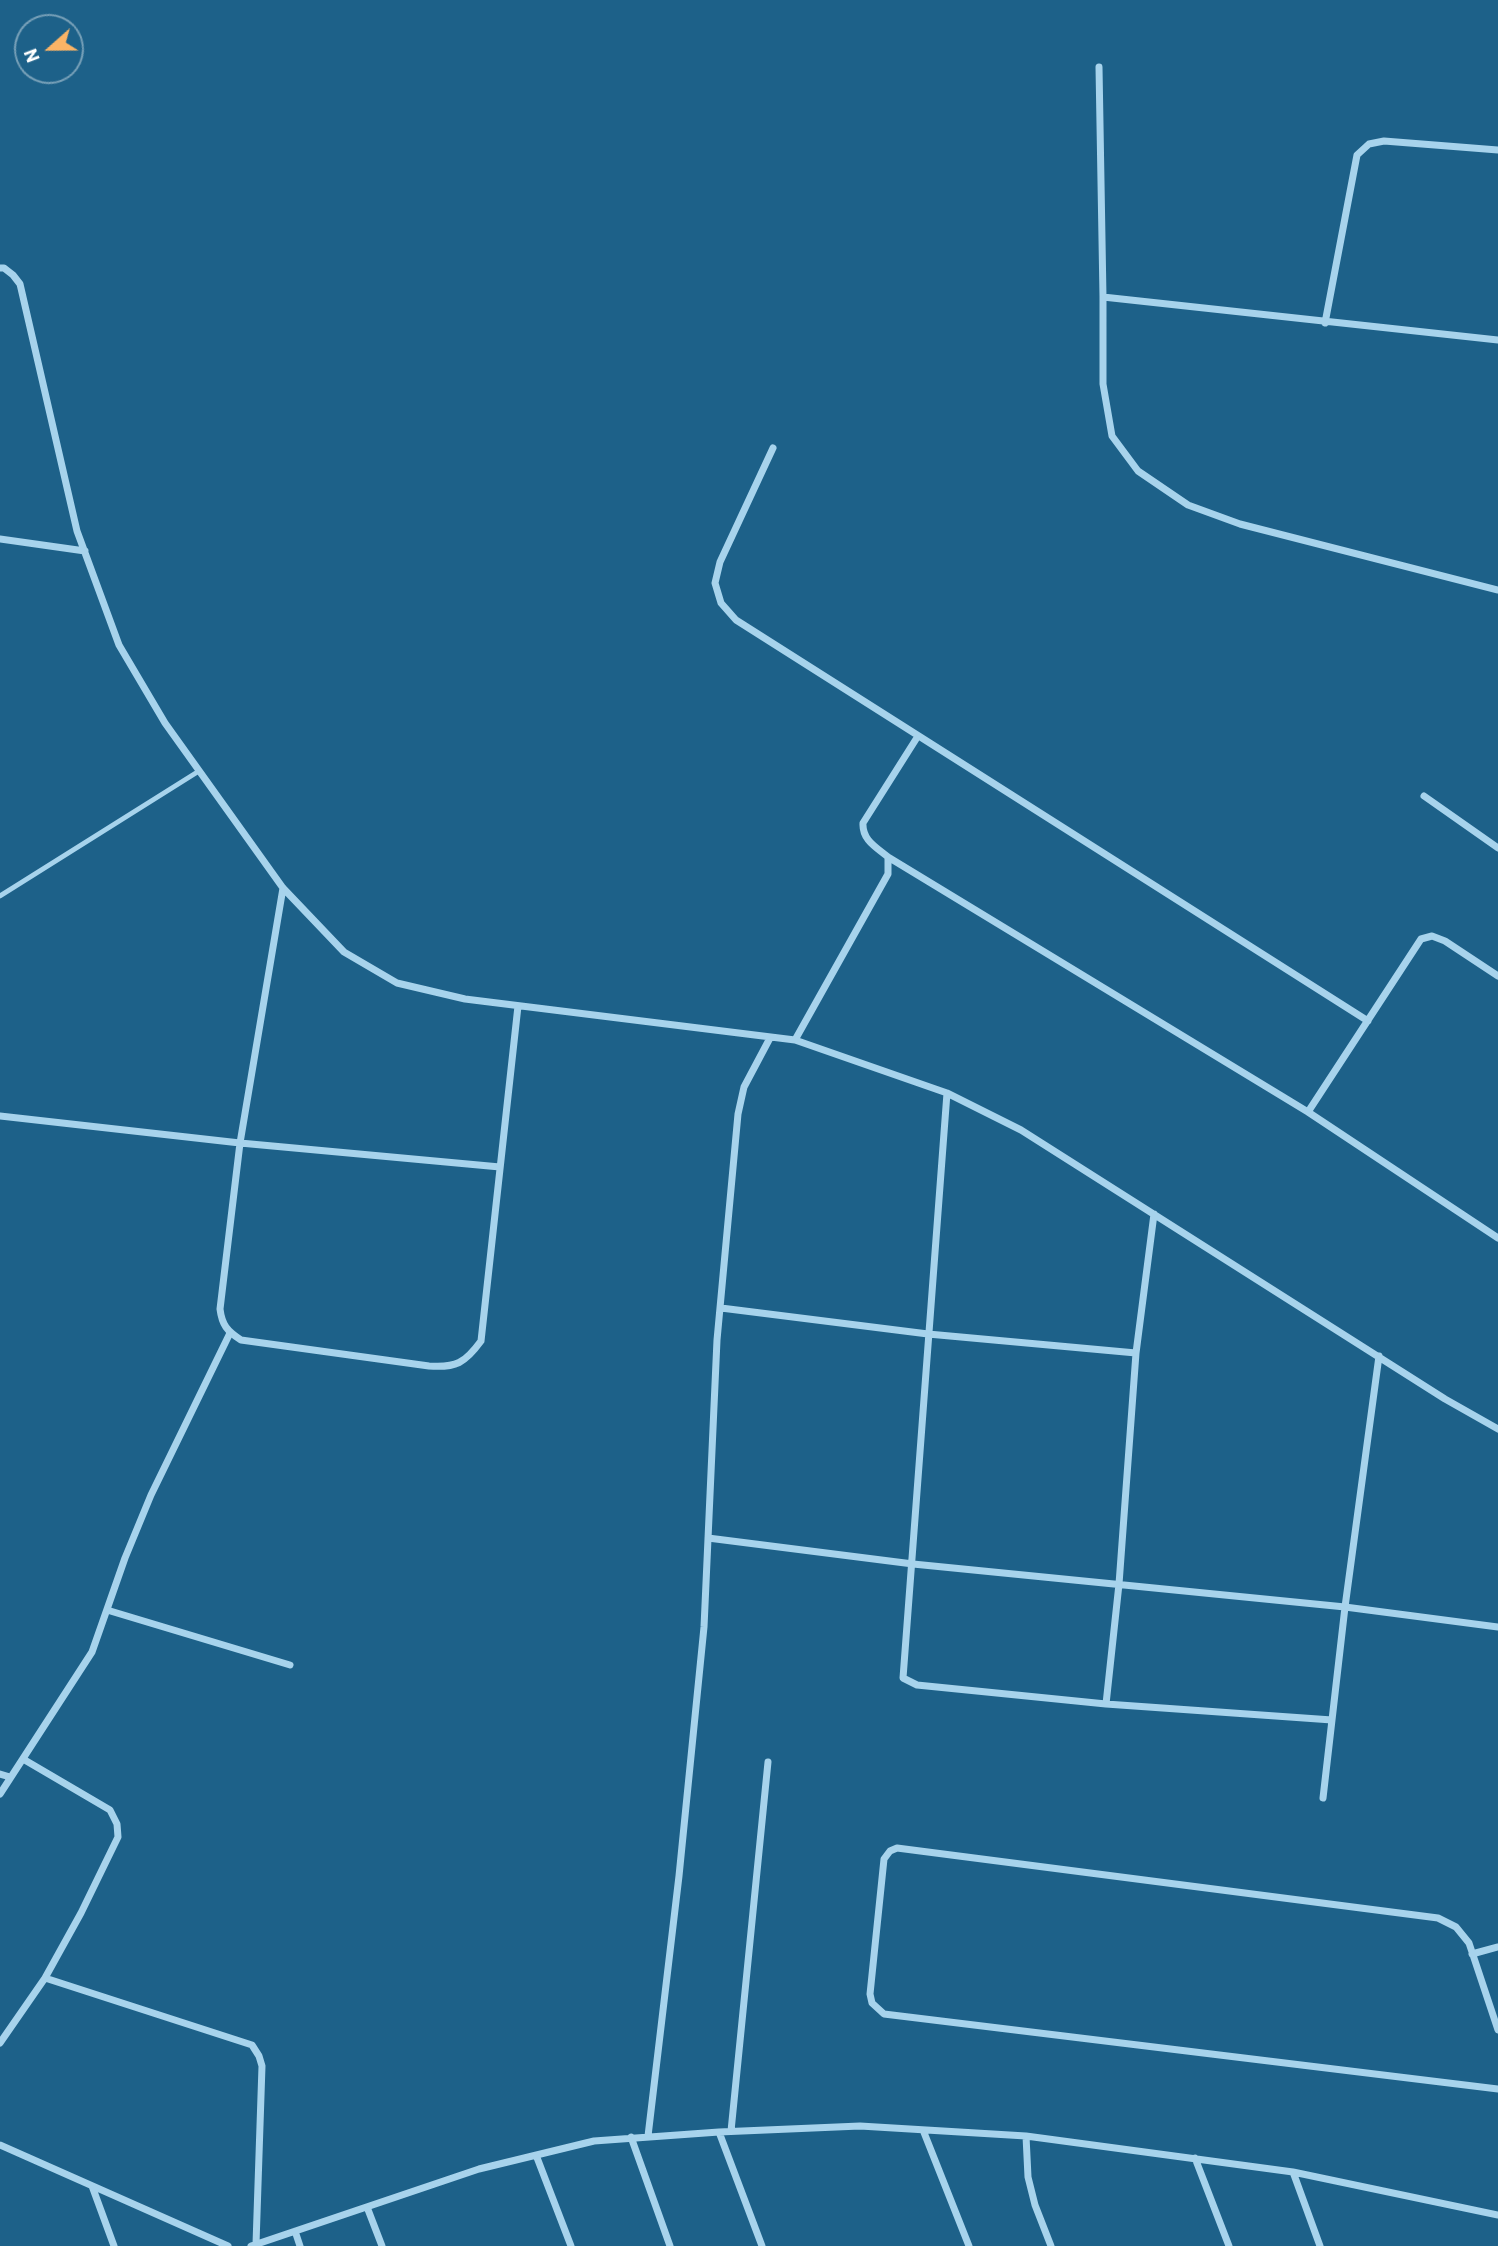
<!DOCTYPE html>
<style>
body{margin:0}
#map{position:relative;width:1498px;height:2246px;overflow:hidden;background:#1d6189;font-family:Barlow,sans-serif}
canvas{display:block}
.north{position:absolute;left:14px;top:14px;width:70px;height:70px;box-sizing:border-box;background:#1d6189;border:2px solid #77a0b8;border-radius:50%;rotate:249deg;font-size:19px;font-weight:700;line-height:28px;text-align:center;color:#fff}
.north::after{content:'';display:block;margin:auto;width:24px;height:32px;background:#fbb466;clip-path:polygon(50% 0,100% 100%,50% 72%,0 100%)}
</style>
<div id="map">
<canvas width="1498" height="2246"></canvas>
<div class="north">N</div>
</div>
<script>
const c = document.querySelector('canvas').getContext('2d');
c.lineJoin = 'round';
function stroke(path, color, width, dash) { c.strokeStyle = color; c.lineWidth = width; c.lineCap = dash ? 'butt' : 'round'; c.setLineDash(dash || []); c.stroke(path); }
const lane = new Path2D(`
 M0 896 199 771`);
const street = new Path2D(`
 M1099 67 1103 297V384L1112 436 1138 471 1188 505 1240 524 1498 590
 M0 268H4L13 275 20 284 77 531 119 645 165 723 283 888 344 952 397 983 465 999 795 1040 947 1093 1021 1130 1445 1399 1498 1429
 M1103 297 1498 340
 M1325 323 1357 155 1369 144 1384 141 1498 150
 M773 448 720 562 715 583 721 603 736 620 1368 1021
 M0 539 85 551
 M1424 796 1498 848
 M888 857 1308 1112 1498 1238
 M283 888 240 1143 220 1309C222 1325 227 1331 241 1340L429 1366C456 1368 465 1363 481 1341L518 1006
 M795 1040 888 874V857C876 847 862 840 863 823L918 736
 M947 1093 903 1678 917 1685 1106 1704 1332 1720
 M1308 1112 1421 939 1432 936 1445 941 1498 976
 M0 1116 240 1143 500 1167
 M721 1308 928 1334 1136 1353
 M708 1538 913 1564 1345 1607 1498 1627
 M107 1610 290 1665
 M1106 1704 1119 1584 1136 1353 1154 1214
 M0 1774 10 1777
 M0 1794 92 1652 125 1558 151 1495 230 1333
 M1323 1798 1345 1607 1379 1356
 M1472 1954 1498 1947
 M45 1978 252 2045 259 2056 262 2066 256 2244
 M1498 2030 1469 1943 1456 1927 1438 1918 897 1848 890 1851 884 1859 870 1994 872 2003 884 2014 1498 2089
 M0 2043 45 1978 81 1913 118 1837 117 1824 110 1810 23 1759
 M923 2130 969 2246
 M731 2131 768 1762
 M719 2132 762 2246
 M648 2136 679 1876 704 1627 717 1340 738 1114 744 1087 770 1038
 M1026 2136 1028 2177 1035 2205 1051 2246
 M631 2137 670 2246
 M0 2145 228 2246
 M536 2155 571 2246
 M1195 2158 1229 2246
 M1293 2172 1320 2246
 M92 2186 114 2246
 M367 2207 382 2246
 M295 2231 300 2246
 M251 2246 479 2169 594 2141 719 2132 860 2126 1026 2136 1293 2172 1498 2215`);
stroke(lane, '#a7d3ec', 5);
stroke(street, '#a7d3ec', 7);
</script>
